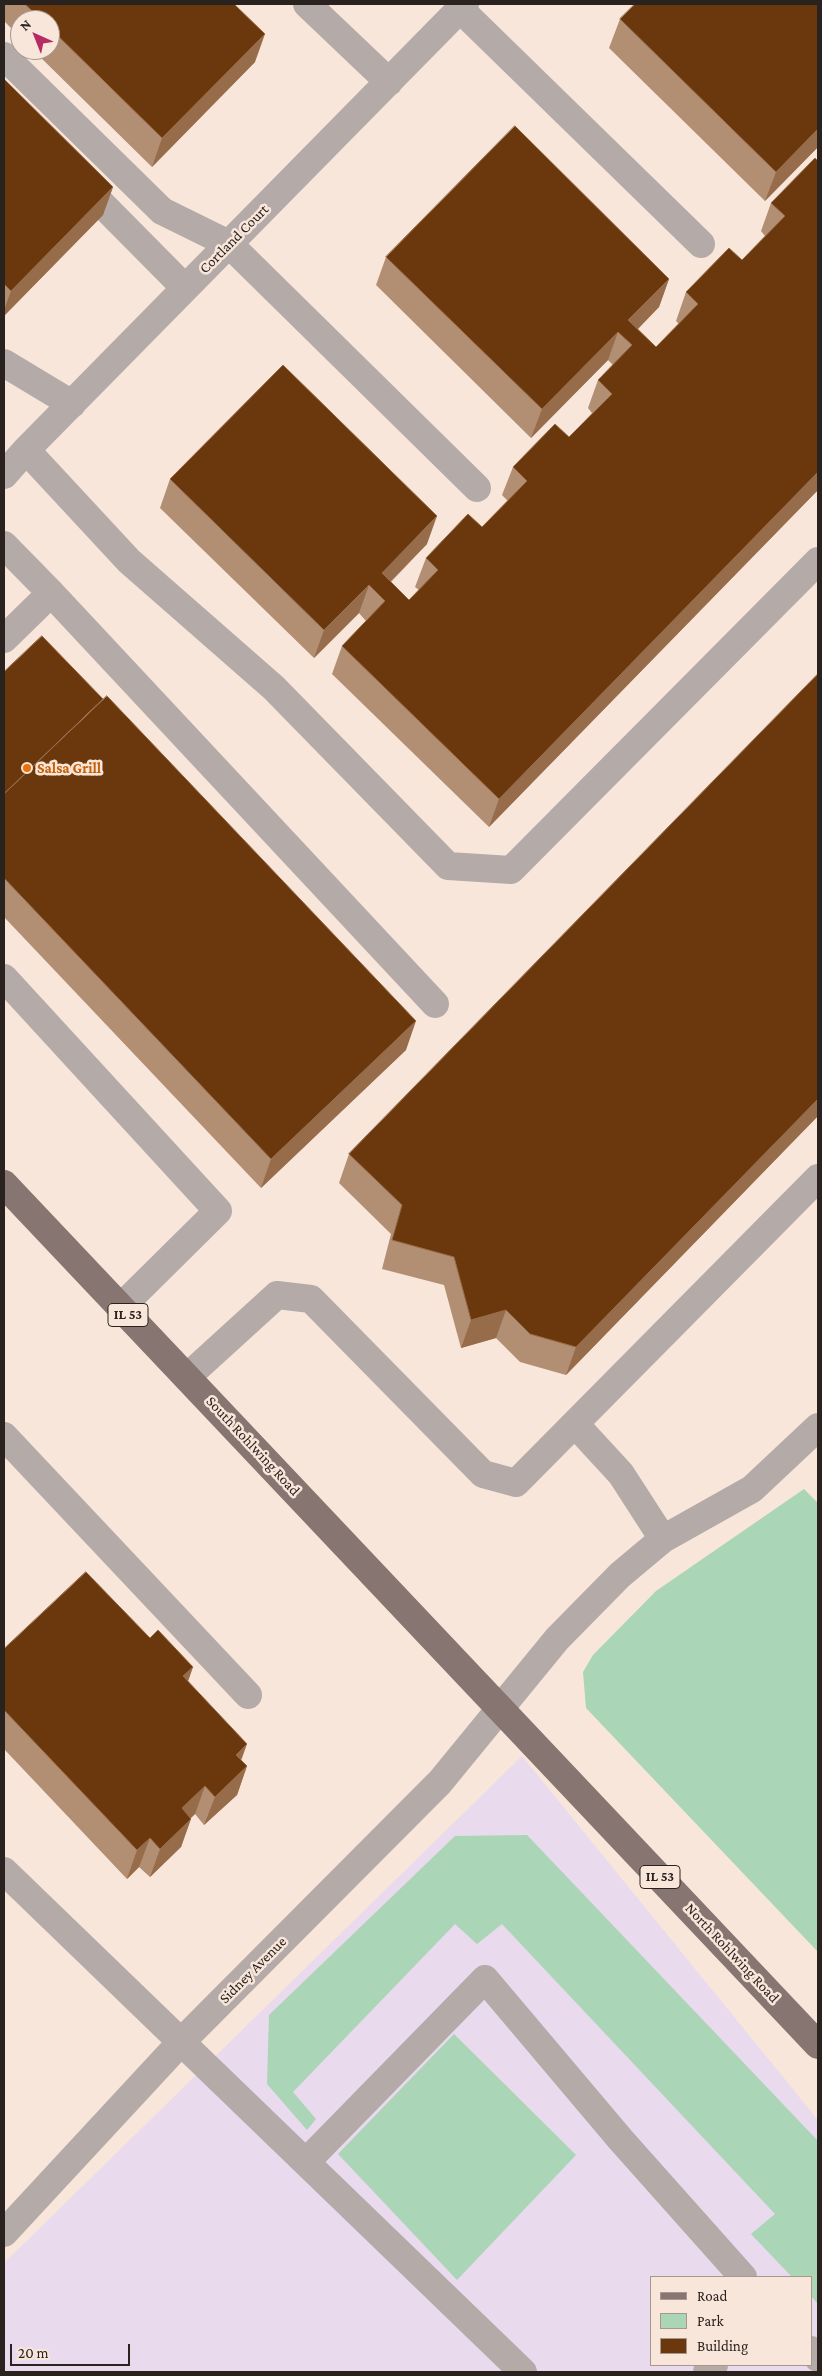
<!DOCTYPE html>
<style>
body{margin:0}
#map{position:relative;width:822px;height:2376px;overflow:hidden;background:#f9e6da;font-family:"Crimson Pro",serif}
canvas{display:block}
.frame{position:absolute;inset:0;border:5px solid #29221e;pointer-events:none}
.legend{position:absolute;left:650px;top:2276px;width:162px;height:90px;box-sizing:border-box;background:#f9e6da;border:1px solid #a6988f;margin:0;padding:6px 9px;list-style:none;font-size:15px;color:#29221e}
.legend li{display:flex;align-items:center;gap:10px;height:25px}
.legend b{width:25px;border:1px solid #a6988f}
.north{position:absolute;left:10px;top:10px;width:50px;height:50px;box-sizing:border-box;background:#f9e6da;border:1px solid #a6988f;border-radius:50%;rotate:316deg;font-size:14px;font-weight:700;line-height:20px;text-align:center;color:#29221e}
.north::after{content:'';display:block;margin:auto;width:18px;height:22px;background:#b72b64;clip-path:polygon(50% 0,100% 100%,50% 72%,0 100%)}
.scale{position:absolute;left:10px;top:2344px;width:120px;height:22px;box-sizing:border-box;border:2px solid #29221e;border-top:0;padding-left:6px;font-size:15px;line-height:18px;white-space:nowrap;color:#29221e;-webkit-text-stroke:4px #f9e6da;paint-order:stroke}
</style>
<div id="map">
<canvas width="822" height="2376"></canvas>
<div class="frame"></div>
<ul class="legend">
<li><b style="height:6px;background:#867571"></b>Road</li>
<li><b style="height:14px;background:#aad5b7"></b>Park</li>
<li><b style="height:14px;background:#6b370c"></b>Building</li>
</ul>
<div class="north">N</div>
<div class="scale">20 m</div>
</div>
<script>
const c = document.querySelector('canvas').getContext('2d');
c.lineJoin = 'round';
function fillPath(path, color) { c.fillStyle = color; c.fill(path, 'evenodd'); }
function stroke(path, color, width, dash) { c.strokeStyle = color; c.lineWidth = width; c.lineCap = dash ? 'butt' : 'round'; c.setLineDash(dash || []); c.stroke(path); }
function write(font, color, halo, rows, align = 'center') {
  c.font = font + ' "Crimson Pro",serif'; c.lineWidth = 5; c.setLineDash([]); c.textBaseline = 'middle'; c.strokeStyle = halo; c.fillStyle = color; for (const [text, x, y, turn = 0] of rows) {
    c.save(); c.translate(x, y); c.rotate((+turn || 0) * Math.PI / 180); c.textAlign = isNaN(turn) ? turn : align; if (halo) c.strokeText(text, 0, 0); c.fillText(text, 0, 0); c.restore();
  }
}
const commercial = new Path2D(`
 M522 1756 818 2120V2372H4V2263ZM651 2277H811V2365H651Z`);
const green = new Path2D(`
 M804 1489 818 1503V1952L586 1708 583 1672 593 1655 656 1591Z
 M527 1835 818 2141V2304L811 2296V2277H792L751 2234 775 2214 502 1924 477 1944 455 1924 293 2092 316 2119 307 2130 267 2084 269 2015 455 1836Z
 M454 2034 576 2155 457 2280 338 2154Z`);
const minor = new Path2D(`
 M307 4 389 82
 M460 9 701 244
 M4 56 162 211 229 244 477 488
 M79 181 185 288
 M4 363 72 404
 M26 450 129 561 274 688 448 866 511 870 818 561
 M4 475 26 450 465 4
 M4 545 51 593 4 639
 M51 593 435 1004
 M4 978 218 1211 121 1307
 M187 1377 277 1295 311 1299 483 1474 516 1483 818 1178
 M575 1424 621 1474 663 1539
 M4 1436 248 1695
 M4 1871 523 2372
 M306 2162 485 1979 621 2140 743 2277
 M4 2233 182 2041 440 1782 557 1639 620 1575 663 1539 752 1489 818 1427
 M811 2350 818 2358
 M707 2372 714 2365`);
const major = new Path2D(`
 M4 1184 818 2045`);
const wall = new Path2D(`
 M5 4H234L255 62 152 167 33 50H50V20H20V37L4 21V8Z
 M620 19 818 147 765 201 609 48Z
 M4 79 113 187 103 215 4 316Z
 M818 161V490L489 827 332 674 342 646 366 621 359 613 314 658 160 508 170 479 427 544 391 582 409 600 419 590 415 587 426 558 482 527 508 501 502 495 513 467 569 437 592 413 588 408 598 380 613 365 608 360 531 438 376 285 386 257 669 279 659 307 638 329 656 347 679 324 676 321 686 292 742 260 765 236 761 231 771 203Z
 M4 672 406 1050 261 1188 4 917Z
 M818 674V1116L566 1375 520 1362 496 1338 461 1348 444 1285 382 1269 391 1234 339 1183 349 1154Z
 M150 1638 193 1667 188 1681 241 1761 247 1766 237 1795 204 1825 195 1814 191 1818 181 1847 150 1877 139 1867 127 1879 4 1749V1649Z`);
const shadedWall = new Path2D(`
 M265 34 255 62 152 167 162 138Z
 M818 129V147L765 201 776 172Z
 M113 187 103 215 4 316V310L11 291Z
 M669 279 659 307 627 340 628 320Z
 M618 332 608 360 531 438 542 409Z
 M818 472V490L489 827 499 799Z
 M437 516 427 544 378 594 382 573Z
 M369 585 359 613 314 658 324 630Z
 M416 1021 406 1050 261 1188 271 1159Z
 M818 1099V1116L566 1375 576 1347Z
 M506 1310 496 1338 461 1348 471 1320Z
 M193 1667 183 1695V1676Z
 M247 1744 237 1772 236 1755Z
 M247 1766 237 1795 204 1825 215 1797Z
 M205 1786 195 1814 171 1837 182 1808Z
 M191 1819 181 1847 150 1877 160 1849Z
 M150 1838 139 1867 127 1879 137 1850Z`);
const building = new Path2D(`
 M25 4H234L265 34 162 138 50 28V20H42Z
 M635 4H818V129L776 172 620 19Z
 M4 79 113 187 11 291 4 284Z
 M515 126 669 279 628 320 656 347 698 304 686 292 729 248 742 260 785 216 771 203 815 158 818 161V472L499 799 342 646 385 601 369 585 324 630 170 479 283 365 437 516 382 573 409 600 438 570 426 558 468 514 482 527 527 481 513 467 555 424 569 437 612 394 598 380 632 345 618 332 542 409 386 257Z
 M42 636 103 699 4 794V672Z
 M818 674V1099L576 1347 530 1334 506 1310 471 1320 454 1257 392 1240 402 1205 349 1154Z
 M107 696 416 1021 271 1159 4 878V794Z
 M86 1572 150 1638 158 1630 193 1667 183 1676 247 1744 236 1755 247 1766 215 1797 205 1786 182 1808 191 1819 160 1849 150 1838 137 1850 4 1710V1649Z`);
const markers = [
 [27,768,5,"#e8710a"]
];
const shields = [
 [128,1315,40],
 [660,1877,40]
];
const shieldNames = [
 ["IL 53",128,1315],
 ["IL 53",660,1877]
];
const streetNames = [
 ["Cortland Court",234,239,-45],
 ["South Rohlwing Road",253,1446,47],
 ["North Rohlwing Road",732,1953,47],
 ["Sidney Avenue",253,1970,-45]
];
const foodNames = [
 ["Salsa Grill",37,768]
];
fillPath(commercial, '#e9daed');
fillPath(green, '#aad5b7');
stroke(minor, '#b4aaa8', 28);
stroke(major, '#867571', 28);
fillPath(wall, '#b28e73');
fillPath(shadedWall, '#966c4a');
fillPath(building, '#6b370c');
stroke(building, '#966c4a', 1);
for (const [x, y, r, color] of markers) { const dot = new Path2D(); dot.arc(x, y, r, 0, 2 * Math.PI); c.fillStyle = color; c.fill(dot); stroke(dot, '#f9e6da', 2); }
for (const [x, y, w] of shields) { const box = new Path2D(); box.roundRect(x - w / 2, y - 11.5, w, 23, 4); c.fillStyle = '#f9e6da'; c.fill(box); stroke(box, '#29221e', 1); }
write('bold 14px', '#29221e', null, shieldNames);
write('15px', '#29221e', '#f9e6da', streetNames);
write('bold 15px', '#c56008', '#f9e6da', foodNames, 'left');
</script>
